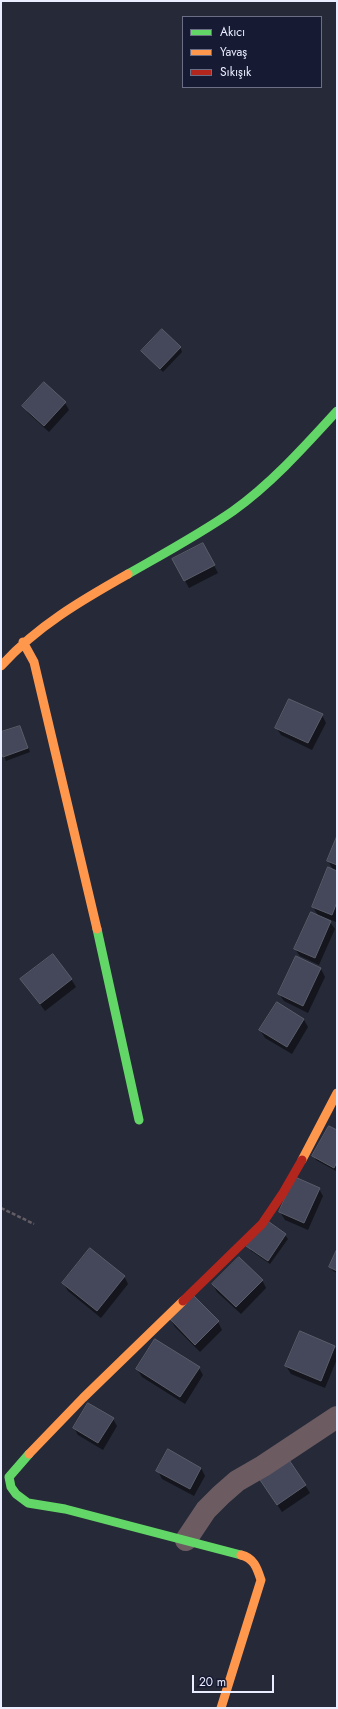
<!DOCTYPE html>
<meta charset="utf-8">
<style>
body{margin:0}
#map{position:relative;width:338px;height:1709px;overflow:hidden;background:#262937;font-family:Jost,sans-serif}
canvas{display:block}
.frame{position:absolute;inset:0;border:2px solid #e9edff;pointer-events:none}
.legend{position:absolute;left:182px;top:16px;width:140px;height:72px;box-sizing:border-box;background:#171a33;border:1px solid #6b6e85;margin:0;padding:5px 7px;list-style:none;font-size:12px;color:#e9edff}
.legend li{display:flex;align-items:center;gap:8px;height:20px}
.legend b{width:20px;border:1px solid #6b6e85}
.scale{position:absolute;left:192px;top:1675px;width:82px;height:18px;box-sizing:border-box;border:2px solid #e9edff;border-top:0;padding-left:5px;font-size:12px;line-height:14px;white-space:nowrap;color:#e9edff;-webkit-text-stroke:3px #171a33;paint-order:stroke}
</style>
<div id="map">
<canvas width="338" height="1709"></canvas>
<div class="frame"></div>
<ul class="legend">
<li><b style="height:5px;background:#63d668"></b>Akıcı</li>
<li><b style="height:5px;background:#ff974d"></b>Yavaş</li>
<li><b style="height:5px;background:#b3261e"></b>Sıkışık</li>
</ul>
<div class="scale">20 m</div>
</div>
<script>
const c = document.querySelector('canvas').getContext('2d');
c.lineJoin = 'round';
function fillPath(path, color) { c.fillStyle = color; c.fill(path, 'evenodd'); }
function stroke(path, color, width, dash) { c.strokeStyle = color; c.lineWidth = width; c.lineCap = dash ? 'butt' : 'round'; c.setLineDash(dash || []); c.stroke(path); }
const shadow = new Path2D(`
 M180 347 182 352 163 372 142 351Z
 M65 403 69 410 49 432 28 413 24 406Z
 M203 544 218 573 189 588 174 560Z
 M322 715 326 723 312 750 281 735 276 727Z
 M20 727 30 752 6 761 1 750V733Z
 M337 839V920L336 922 321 916 320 917 330 922 335 929 319 965 300 956 295 949 319 917 313 907 334 871 328 861Z
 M296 958 321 969 325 977 308 1013 284 1001 279 994Z
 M22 979H71L76 987 45 1011Z
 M277 1003 304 1020 308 1027 292 1054 265 1038 260 1030Z
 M337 1131V1169L336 1171 316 1160 314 1156Z
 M319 1189 323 1196 308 1230 285 1220 280 1212Z
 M285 1235 288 1239 270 1264 250 1250Z
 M337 1252V1273L333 1271 330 1267Z
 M124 1276 128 1284 101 1318 68 1291 63 1283Z
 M262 1280 266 1288 241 1314 217 1292 213 1284Z
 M171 1320 218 1322 222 1330 200 1352 175 1327Z
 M335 1347 337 1351V1359L325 1388 291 1374 286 1366Z
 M199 1368 203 1375 185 1404 142 1377 137 1369Z
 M113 1419 117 1426 103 1450 78 1435 74 1428Z
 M169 1451 201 1468 205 1476 194 1496 162 1479 158 1471Z
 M262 1482 305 1485 310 1493 282 1512Z`);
const building = new Path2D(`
 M162 329 181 347 160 369 141 351Z
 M44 382 66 402 44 426 22 406Z
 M203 543 215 565 184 581 172 559Z
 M289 699 323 714 308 743 275 728Z
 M20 726 28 748 3 757 1 753V732Z
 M337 836V865L327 861Z
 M328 867 337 871V902L332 915 312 907Z
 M311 912 331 921 315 958 294 949Z
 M53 954 72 979 40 1004 20 979Z
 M296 956 321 968 303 1006 278 994Z
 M277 1002 304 1019 287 1047 259 1030Z
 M329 1126 337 1130V1162L334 1168 312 1156Z
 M295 1177 320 1188 304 1223 279 1212Z
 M265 1219 286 1234 268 1261 246 1246Z
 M90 1248 125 1276 97 1311 62 1283Z
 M337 1249V1271L329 1267Z
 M239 1257 263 1280 236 1307 212 1284Z
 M194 1296 219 1321 195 1345 170 1319Z
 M300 1331 335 1346 321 1381 285 1366Z
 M155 1339 200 1367 180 1397 136 1369Z
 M88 1403 114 1418 98 1443 73 1428Z
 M168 1449 201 1468 190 1489 156 1471Z
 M285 1454 306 1485 277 1505 256 1474Z`);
const path = new Path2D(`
 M1 1208 34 1224`);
const street = new Path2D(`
 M186 1540 206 1510 221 1495 237 1481 263 1466 337 1417`);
const fast = new Path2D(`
 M128 574C163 554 200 534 233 511 272 483 305 446 337 411
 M97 929 139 1120
 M29 1454 9 1477 11 1487 16 1494 28 1503 65 1509 241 1555`);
const slow = new Path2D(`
 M23 642 34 662 97 929
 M1 666C37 626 82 600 128 574
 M302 1160 337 1093
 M29 1454 83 1398 183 1301
 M221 1708 261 1580C257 1568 254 1558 241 1555`);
const jam = new Path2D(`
 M183 1301 262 1224 283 1193 302 1160`);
fillPath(shadow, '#0007');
fillPath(building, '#45485b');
stroke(building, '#5a5d69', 1);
stroke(path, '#635d65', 2.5, [4, 2]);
stroke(street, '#6c5c62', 22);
stroke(fast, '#63d668', 9);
stroke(slow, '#ff974d', 9);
stroke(jam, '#b3261e', 9);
</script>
